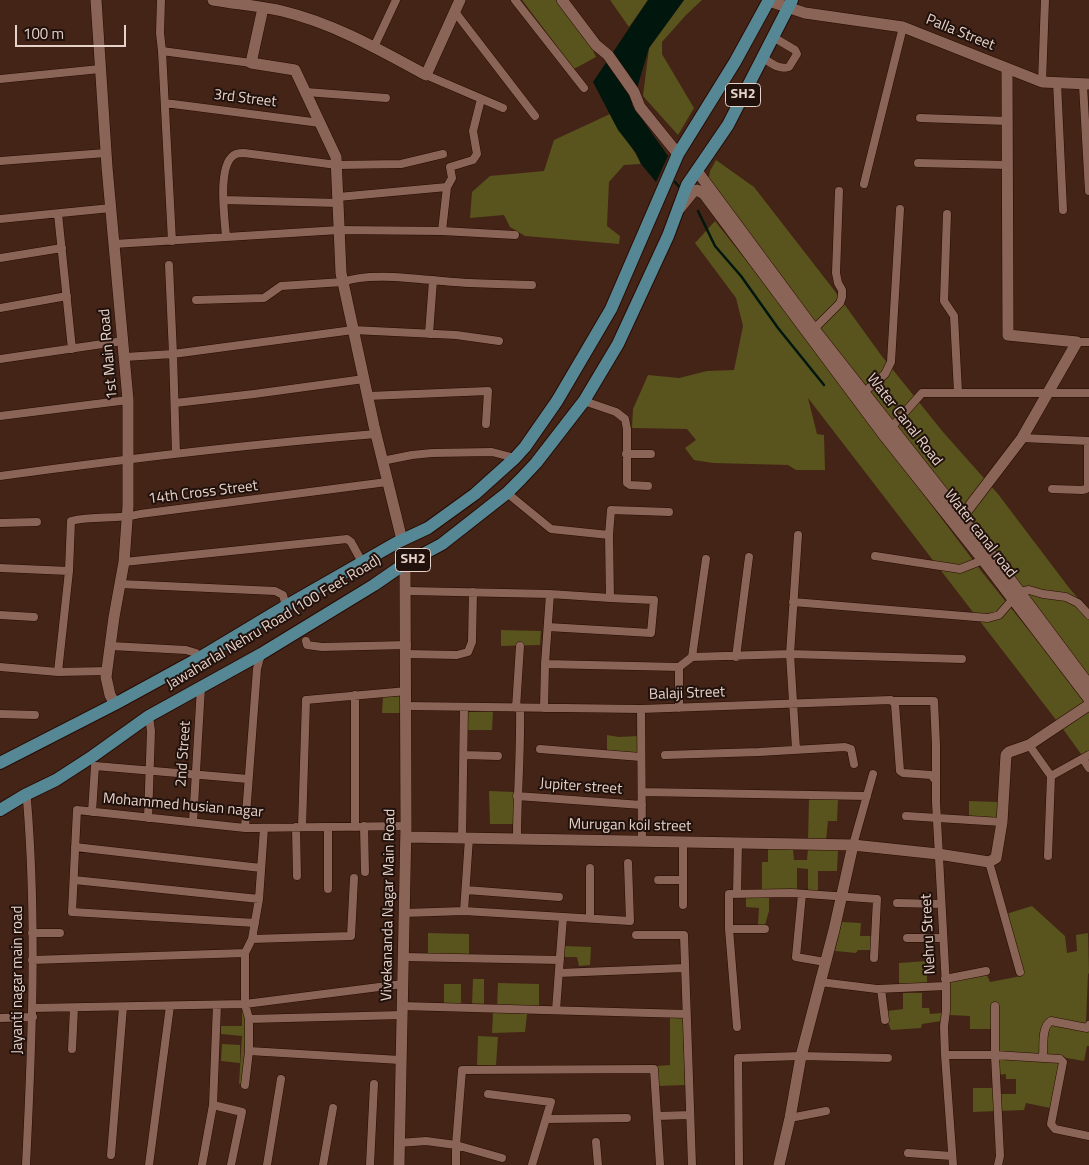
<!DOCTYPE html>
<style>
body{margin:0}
#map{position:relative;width:1089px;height:1165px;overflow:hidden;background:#432417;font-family:"Titillium Web",sans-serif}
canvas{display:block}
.scale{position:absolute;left:15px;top:25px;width:111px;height:22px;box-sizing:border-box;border:2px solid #e7d2c9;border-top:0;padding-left:6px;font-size:15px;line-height:18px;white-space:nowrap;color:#e7d2c9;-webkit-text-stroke:4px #20110c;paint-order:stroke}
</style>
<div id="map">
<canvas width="1089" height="1165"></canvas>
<div class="scale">100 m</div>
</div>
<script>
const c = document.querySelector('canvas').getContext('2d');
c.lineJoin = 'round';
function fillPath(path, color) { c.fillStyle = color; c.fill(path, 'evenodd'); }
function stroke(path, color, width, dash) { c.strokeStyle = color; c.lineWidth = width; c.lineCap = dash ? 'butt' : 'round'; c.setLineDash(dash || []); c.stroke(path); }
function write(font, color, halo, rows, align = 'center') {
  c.font = font + ' "Titillium Web",sans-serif'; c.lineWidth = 4; c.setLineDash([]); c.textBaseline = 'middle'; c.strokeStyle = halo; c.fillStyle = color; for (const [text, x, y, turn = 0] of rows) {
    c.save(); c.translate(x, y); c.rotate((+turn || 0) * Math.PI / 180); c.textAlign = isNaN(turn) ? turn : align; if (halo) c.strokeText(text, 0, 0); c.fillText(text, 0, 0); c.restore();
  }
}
const green = new Path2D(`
 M522 0H556L591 46 596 57 574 69Z
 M610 0H648L629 27Z
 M684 0H702L686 15 662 42V54L694 108 678 135 643 96 649 48Z
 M610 114C619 132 633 146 641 164L624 165 609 182 607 226 620 236 619 244 525 236 510 227 504 215 470 218 472 192 490 176 544 171 554 140Z
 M716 160 754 187 834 290 881 355 943 432 998 494 1070 589 1089 611V676L845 362 708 182 710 171Z
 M715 221 760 278 982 572 1089 705V765L1063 729 808 398 817 434 824 435 825 470H796L788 465 713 463 694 460 685 448 696 440 687 429 632 428 633 409 648 375 679 378 707 371 734 370 743 326 736 298 695 243Z
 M501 630 541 631 540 645 501 646Z
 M401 696 400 713H382L383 697Z
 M493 711 492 730H468V712Z
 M607 735 619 737 638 736 639 754 607 751Z
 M489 791 514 792V824H490Z
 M809 798 838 799 837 821H828L826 840H808Z
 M969 801 998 802 997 818 969 817Z
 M768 849H793L794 860H807L808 849 838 850 837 871H818V891H808V869L797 868V891H762V862H768Z
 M769 896V911L765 925H758L759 908 746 907V897Z
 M1032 906 1065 936 1067 953 1077 951 1076 935 1088 933 1089 973 1088 974 1086 1023 1089 1027V1046H1087L1084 1061 1061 1057 1050 1108 1026 1103 1024 1110 973 1112V1088H999L1000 1094H1016V1079H1006V1074L999 1075 998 1029H970V1016L949 1015V982L987 975 990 982 1021 976 1024 972 1006 914Z
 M842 922 861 923 860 936H873V950H858L856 953 835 951Z
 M428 933 469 934V956H428Z
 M564 946 591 947 590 965 579 966 577 957H564Z
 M927 961V984L899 985V963Z
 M473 979H484V1005H472Z
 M498 983 539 984V1008H497Z
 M444 984H461V1005H444Z
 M903 993H922V1008H929L930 1014 943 1013 941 1021 922 1024 921 1028 891 1030 887 1020V1011L903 1009Z
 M242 1007 247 1019 244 1085 239 1084 242 1036 221 1034V1026H242Z
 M493 1012 527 1014 525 1032 492 1033Z
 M670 1017 683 1018 685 1085 658 1086 657 1066 670 1065Z
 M478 1036 498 1037 496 1065H477Z
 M222 1044 240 1045V1063L221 1061Z`);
const water = new Path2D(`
 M648 0H684L649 48 632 105 668 156 656 182 641 164 636 153 618 130 593 82Z`);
const stream = new Path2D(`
 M675 182 681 189
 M698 211 715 246 741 276 778 328 824 385`);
const street = new Path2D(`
 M161 0 160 33 162 51 251 63
 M515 0 584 88
 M455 12 535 116
 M374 47 396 0
 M162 51 172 241
 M762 57C771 63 778 70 789 67L797 54 795 50 773 37
 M426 75 503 108
 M0 79 100 69
 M1042 82 1045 0
 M1057 82 1063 210
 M1083 85 1089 191
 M306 92 386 98
 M165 103 320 123
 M920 118 1007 121
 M0 161 106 153
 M918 163 1008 165
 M864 184 903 27
 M338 197 447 187
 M224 200 338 203
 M58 214 72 349
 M947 214 944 301 954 316 958 392
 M0 219 111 208
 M442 231 447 187 452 178 450 167 473 160 477 154 473 131 481 99
 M226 237C225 220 216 162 236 154 239 153 242 153 244 153L337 165 401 164 443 154
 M114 244 339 230 442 231 515 235
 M0 258 62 248
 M196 300 264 298 281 286 343 282C370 271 424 280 454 282 480 284 506 284 532 285
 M0 308 67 296
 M812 331 840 303 842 297V290L838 283 836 273 839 191
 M429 334 433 280
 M1077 342H1089
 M125 357 173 354 169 265
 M0 359 123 341
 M863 393 885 374 891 362 900 209
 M368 396 488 391 486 424
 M584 401 616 412 625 419 627 429V483L630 485 648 486
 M175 403 254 394 364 379
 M0 416 128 400
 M890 429 922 393H1089
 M1022 438 1089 441
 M176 453 173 354 353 330 456 335 499 341
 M626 454H651
 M382 461 412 455 432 453 492 452 515 458
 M0 476C125 459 250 444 376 434
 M1052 489 1082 490 1086 489 1088 487V441
 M507 493 551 529 609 535
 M0 523 37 522
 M875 556 960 569 983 560
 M124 562 347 539 351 542 362 562
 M0 568 69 571
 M120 584 275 591 283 595 286 606
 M409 591 550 594 610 598 609 535 611 510 669 512
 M793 602 988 618 999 615 1019 592 1029 590 1043 594 1066 597 1078 603 1089 615
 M0 615 34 617
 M548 627 651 633 654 600 610 598
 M306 641 307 645 322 647 407 645
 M111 646 186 650 196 653 201 657
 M407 654 457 655 468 652 472 642 473 592
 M692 657 706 559
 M736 657 749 557
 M545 664 550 594
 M0 667 58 672 107 671
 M58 672 69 571 71 521C94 515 118 520 140 514L387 482
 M355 695V827
 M893 701H934L936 745V802L946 986V1011L944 1026 945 1055 953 1165
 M407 706 641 709 891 700 895 704 900 771 903 773 931 775 936 781
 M516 708 520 646
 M544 708 545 664 679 667 692 657 790 654 962 659
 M679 708V667
 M641 709 642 841
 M0 714 35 715
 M1029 745 1051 776
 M540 749 641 757
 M796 749 790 654 798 535
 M464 755 498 756
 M665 755 759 752 845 747 851 749 854 764
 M1083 759 1089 768
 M642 792 867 796
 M25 795 27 800C37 922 32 1044 26 1165
 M517 796 642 805
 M92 812 95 766 248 779
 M906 816 1002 822
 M148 818 151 731 149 716
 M193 822 201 687
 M364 826 365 872
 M296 827 297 876
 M302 827 306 700 407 691
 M328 827V889
 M245 828 257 669 261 654
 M462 838 464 707
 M517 839C517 795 521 752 520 708
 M853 845 873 774
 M75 847 261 868
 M1048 856 1051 776 1089 755
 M989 862 1020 972
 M590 868V918
 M74 880 259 899
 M658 880H683
 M466 890 559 897
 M737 894 738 842
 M802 894 796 957 825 962
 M897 903 941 904
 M683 905V841
 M464 911 469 838
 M404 913 464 911 630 921 628 863
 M255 923 72 912 77 810 245 828 406 826
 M729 929H765
 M32 933H60
 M636 935H684L692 1165
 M907 938H943
 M252 939 351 936 354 878
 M403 957 560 960
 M32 960 245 953
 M559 973 684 968
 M945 979 986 971
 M820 982 877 989 946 986
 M881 989 885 1020
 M217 1005 213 1105 242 1112 231 1165
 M402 1006 686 1014
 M995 1006V1055L1000 1156 998 1165
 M33 1008 245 1004 403 984
 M556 1010 563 917
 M0 1018 33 1017
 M249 1019 402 1015
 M737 1027 729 929V894L792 893 877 899 874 958
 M72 1049 74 1008
 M249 1051 400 1060
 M945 1055H995L1060 1059 1063 1062 1051 1124 1055 1129 1089 1136
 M1043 1057C1044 1046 1041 1027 1051 1021L1087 1028 1089 1025
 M245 1085 249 1051V1019L245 1004V953L252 939 259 899 264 828
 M488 1094 551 1102 532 1165
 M657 1116 690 1115
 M790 1118 826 1111
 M546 1119 627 1118
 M596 1142 598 1165
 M399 1143 426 1141 456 1145 462 1070 654 1069 660 1165
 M908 1153 952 1156
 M111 1155 123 1007
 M149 1165 170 1006
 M202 1165 213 1105
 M267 1165 281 1079
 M323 1165 333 1108
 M370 1165 374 1084
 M456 1165V1145L502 1158
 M739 1165 738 1058 801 1056 888 1058`);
const secondary = new Path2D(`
 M96 0 107 167 128 400V506L124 562 114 617 106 677 110 695 115 704
 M213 0C236 4 259 6 282 11 333 23 380 50 426 75L460 0
 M562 0 596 45 608 55 634 92 640 107 678 154
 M769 1 805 13 903 27 1042 82 1089 84
 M263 8 251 63 295 70 336 157 341 273 374 426 402 540
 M697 171 814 329 992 555 1089 685
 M680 208 693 192 697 190 704 194 883 434 983 560 1089 699
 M958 522 1022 438 1077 342 1008 335 1007 69
 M406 837 853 845
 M399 1165 406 826 405 564
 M779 1165 790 1118 801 1056 834 930 853 845 938 854 989 862 996 858 1002 822 1006 755 1009 752 1029 745 1089 705`);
const primary = new Path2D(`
 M0 763 115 704 201 657 286 606 396 543 428 528 475 494 515 458 525 447 557 401 611 309 678 154 735 62 769 0
 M0 810 25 795 56 780 93 756 149 716 261 654 374 585 403 565 442 544 507 493 521 479 536 463 584 401 618 344 668 236 687 185 728 125 792 0`);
const shields = [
 [743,95,35],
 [413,560,35]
];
const shieldNames = [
 ["SH2",743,95],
 ["SH2",413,560]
];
const streetNames = [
 ["Palla Street",960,33,22],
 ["3rd Street",245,99,7],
 ["1st Main Road",109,354,-95],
 ["Water Canal Road",904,420,52],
 ["14th Cross Street",203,493,-7],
 ["Water canal road",980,534,52],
 ["Jawaharlal Nehru Road (100 Feet Road)",274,623,-31],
 ["Balaji Street",687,694,-2],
 ["2nd Street",184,754,-86],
 ["Jupiter street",581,787,4],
 ["Mohammed husian nagar",183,806,5],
 ["Murugan koil street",630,826,1],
 ["Vivekananda Nagar Main Road",389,905,-89],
 ["Nehru Street",929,934,-93],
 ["Jayanti nagar main road",18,980,-90]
];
fillPath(green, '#59531d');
fillPath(water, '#01170d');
stroke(stream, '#01170d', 2.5);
stroke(street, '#280b02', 9);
stroke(secondary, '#280b02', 12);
stroke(primary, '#280b02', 14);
stroke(street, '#8a6557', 8);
stroke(secondary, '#8a6557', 11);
stroke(primary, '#558795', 12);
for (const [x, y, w] of shields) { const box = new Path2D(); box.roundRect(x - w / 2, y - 11.5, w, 23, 4); c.fillStyle = '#20110c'; c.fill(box); stroke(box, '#e7d2c9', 1); }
write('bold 14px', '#e7d2c9', null, shieldNames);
write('15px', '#e7d2c9', '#20110c', streetNames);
</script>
